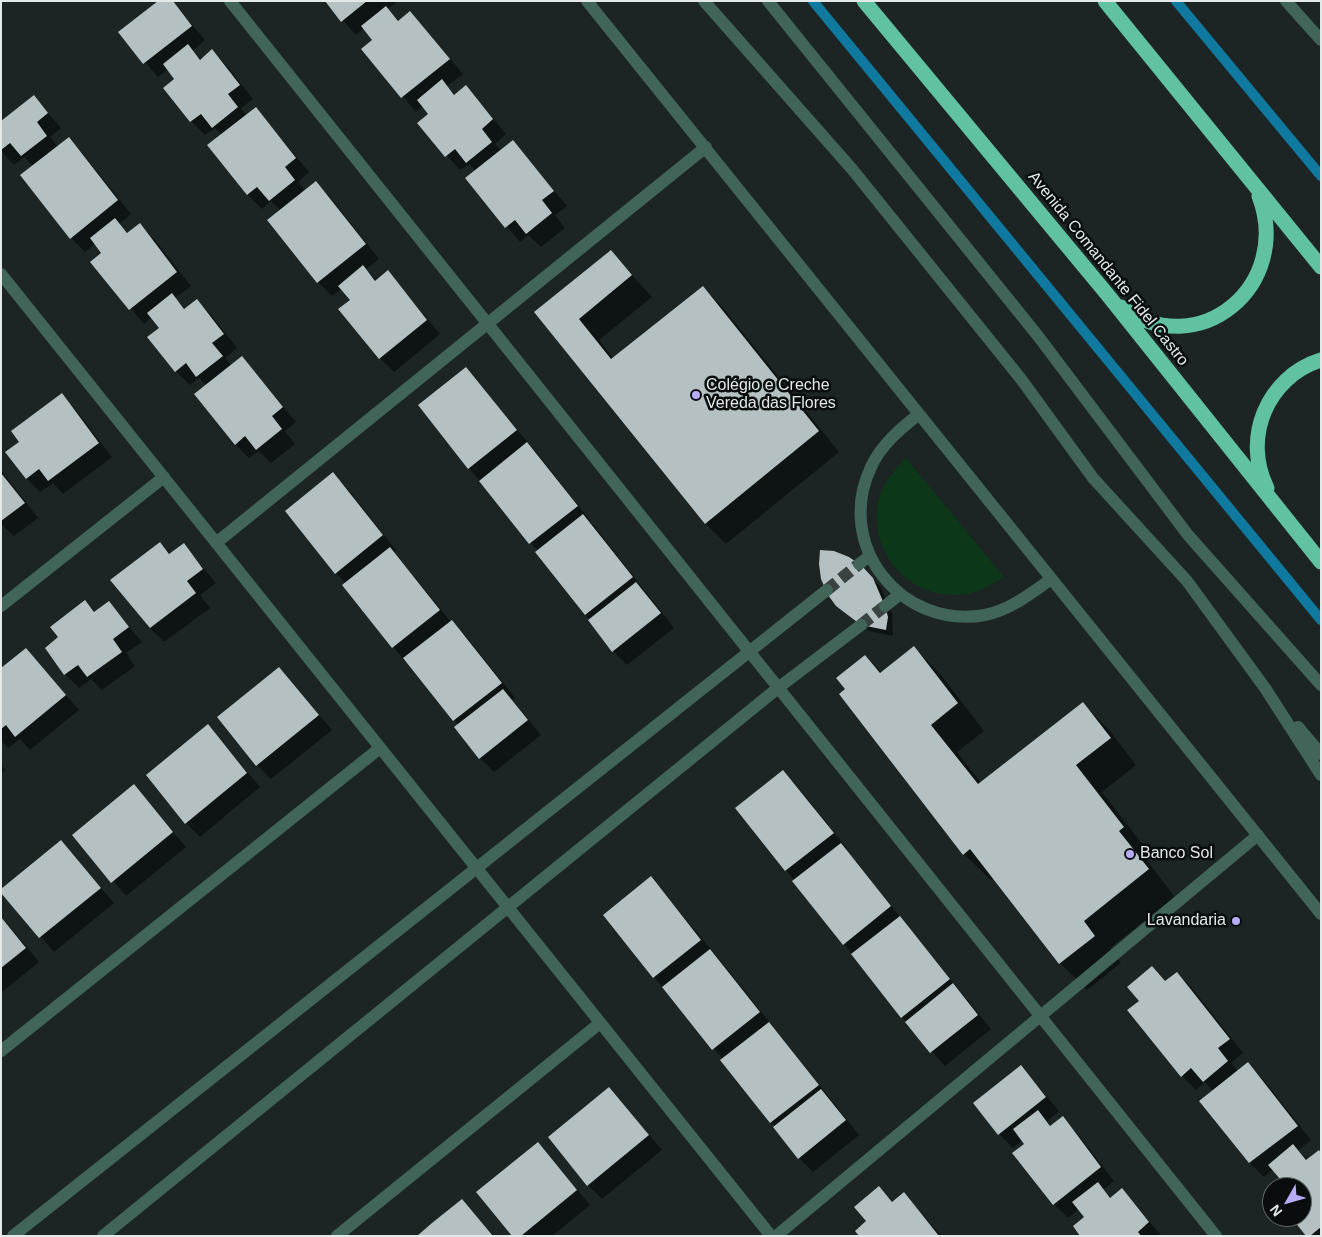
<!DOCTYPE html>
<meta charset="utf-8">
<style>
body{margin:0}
#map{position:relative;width:1322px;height:1237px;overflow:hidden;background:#1c2524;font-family:Arial,sans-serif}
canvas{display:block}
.frame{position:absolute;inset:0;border:2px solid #e3e9e9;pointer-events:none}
.north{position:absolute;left:1262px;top:1177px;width:50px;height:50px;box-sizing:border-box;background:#090d0d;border:1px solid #606565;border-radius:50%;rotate:232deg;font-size:14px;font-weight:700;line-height:20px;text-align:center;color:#e3e9e9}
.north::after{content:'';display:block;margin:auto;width:18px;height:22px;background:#b6acf8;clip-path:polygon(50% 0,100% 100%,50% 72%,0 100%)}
</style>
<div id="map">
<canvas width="1322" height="1237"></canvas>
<div class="frame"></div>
<div class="north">N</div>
</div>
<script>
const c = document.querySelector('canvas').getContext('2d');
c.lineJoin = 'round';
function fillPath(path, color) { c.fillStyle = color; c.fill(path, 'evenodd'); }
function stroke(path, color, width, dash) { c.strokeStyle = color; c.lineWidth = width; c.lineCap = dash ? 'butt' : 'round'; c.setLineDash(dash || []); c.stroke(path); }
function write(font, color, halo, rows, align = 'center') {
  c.font = font + ' Arial,sans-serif'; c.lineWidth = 5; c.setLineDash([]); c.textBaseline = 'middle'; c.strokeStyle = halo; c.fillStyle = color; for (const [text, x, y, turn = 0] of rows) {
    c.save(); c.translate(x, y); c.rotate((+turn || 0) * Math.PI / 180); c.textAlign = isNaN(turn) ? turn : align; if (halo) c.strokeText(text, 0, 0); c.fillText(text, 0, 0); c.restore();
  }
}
const green = new Path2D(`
 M906 458 1004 577C989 586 975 595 958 595 906 597 867 549 879 499 883 482 895 470 906 458Z`);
const shadow = new Path2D(`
 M172 1 205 40 192 51 202 60 212 51 226 65 253 99 241 108 246 115 255 108 309 172 298 182 305 191 316 183 330 197 379 259 366 269 377 281 388 272 440 334 394 372 380 358 352 300 342 288 332 296 318 282 281 211 271 201 262 209 248 195 209 145 222 135 215 128 205 135 191 121 165 88 176 79 168 69 158 77 120 33Z
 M326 1H398L388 9 399 21 410 12 463 74 447 86 456 95 466 87 506 134 495 144 501 151 513 142 567 206 555 215 565 228 541 247 528 235 520 242 467 179 476 171 469 164 460 170 418 123 430 114 423 106 416 112 363 49 374 40 364 28 356 35Z
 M34 97 61 128 50 137 58 147 68 139 82 153 131 214 119 224 129 234 140 225 154 239 191 286 175 298 186 309 197 301 211 315 237 348 225 358 232 366 242 357 296 422 285 431 295 444 271 463 259 451 249 458 235 444 207 386 199 378 190 385 176 371 161 328 152 317 144 324 92 262 103 253 96 243 85 252 71 238 33 166 24 157 14 165 1 151V123Z
 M611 252 652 297 599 340 614 359 703 287 723 308 839 452 726 544 705 523 536 312Z
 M466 369 541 458 674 628 627 665 613 651 538 551 469 468Z
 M61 395 75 409 112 457 63 494 53 483 40 492 26 478 21 442Z
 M1 470 38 518 14 536 1 524Z
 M333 474 347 488 396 550 394 552 451 622 465 635 515 698 512 700 541 735 494 772 480 758 459 725 393 647 346 583 336 573Z
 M160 543 171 554 184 545 216 583 200 595 210 608 164 642 150 628Z
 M869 575 880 586 892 614 893 636 869 631 837 605Z
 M85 602 96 612 109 603 142 642 126 653 135 666 102 690 91 679 79 688 65 674 46 648 60 637Z
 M914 648 941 675 984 731 957 752 981 783 1083 704 1110 731 1136 765 1102 792 1150 854 1145 858 1175 897 1110 948 1121 963 1087 990 1060 963 994 878 991 880 964 854 847 690 865 656 882 673Z
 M26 649 79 710 30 750 20 739 8 748 1 741V670Z
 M279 669 332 730 271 779 257 765Z
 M208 726 260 787 200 837 186 823Z
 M1 765 5 770 1 773Z
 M783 772 797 786 847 848 845 849 991 1029 945 1066 902 1017 737 808Z
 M134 786 186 847 126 896 74 835Z
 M61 842 114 903 54 952 1 891Z
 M651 878 724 965 859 1135 813 1172 799 1158 723 1059 654 977Z
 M1 916 39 962 1 993Z
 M1177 973 1191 987 1243 1053 1231 1063 1238 1071 1248 1064 1262 1078 1311 1140 1298 1150 1308 1160 1321 1154V1236H1308L1293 1217H1302V1187L1270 1188 1282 1179 1273 1169 1264 1177 1250 1163 1201 1101 1213 1091 1205 1082 1196 1090 1182 1076 1166 982Z
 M1021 1066 1059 1111 1047 1121 1052 1126 1062 1118 1076 1132 1114 1181 1103 1190 1111 1198 1122 1190 1162 1236H1082L1086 1217 1079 1209 1068 1218 1054 1204 1022 1140 1013 1148 999 1134Z
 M609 1088 662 1150 602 1199 588 1185Z
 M538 1143 590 1205 552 1236H514Z
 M879 1188 893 1202 904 1193 941 1236H860Z
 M462 1200 494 1236H419Z`);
const stream = new Path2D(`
 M813 1 1321 620
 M1176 1 1321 176`);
const building = new Path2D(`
 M158 1H173L192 26 143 64 118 32Z
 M325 1H367L341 22Z
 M386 6 398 21 410 11 450 59 401 98 361 49 372 40 361 26Z
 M188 44 200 60 212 49 240 85 228 94 238 107 212 128 201 114 190 122 163 88 174 79 163 64Z
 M442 79 454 95 466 85 493 119 482 129 492 142 466 163 455 149 445 157 417 123 428 114 417 100Z
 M34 95 48 113 37 122 47 136 21 156 10 143 1 150V121Z
 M256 107 296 158 285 167 295 180 269 201 257 187 247 195 207 145Z
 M69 137 118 200 70 239 20 175Z
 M513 140 554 191 542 200 552 213 526 234 515 220 505 228 465 178Z
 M316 181 366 244 317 283 267 220Z
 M115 218 127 233 140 223 177 272 129 310 90 262 101 253 90 238Z
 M611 250 632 275 579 319 611 359 703 286 819 431 705 524 534 312Z
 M363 265 375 281 388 270 427 320 379 359 338 309 350 300 338 286Z
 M172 293 184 309 197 299 224 334 212 343 223 356 196 377 186 363 175 372 147 337 159 328 147 313Z
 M242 356 283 407 272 416 282 429 256 450 245 436 235 445 194 394Z
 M466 367 517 430 468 469 418 405Z
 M62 393 99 443 48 481 39 469 26 479 5 452 19 442 11 431Z
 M527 442 578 506 529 544 479 481Z
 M333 472 383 535 335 574 285 511Z
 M1 473 25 503 1 521Z
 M583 514 633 577 585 615 535 552Z
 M160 542 169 554 184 543 203 569 187 581 196 593 150 628 110 580Z
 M390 547 440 610 392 648 342 585Z
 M820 550 834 551 849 557 862 566 873 578 885 606 888 617 886 630 861 625 836 606 828 595 821 579 819 564Z
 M636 582 661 613 612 652 588 620Z
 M85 600 94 612 109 601 129 627 113 639 122 652 87 677 78 665 64 675 45 648 58 637 50 627Z
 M452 620 502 683 453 721 403 658Z
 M914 646 958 703 931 725 978 784 1083 702 1111 738 1076 765 1124 827 1119 831 1149 869 1084 921 1095 936 1059 964 970 849 963 855 839 694 845 689 836 678 865 655 880 673Z
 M26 648 66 695 15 737 6 725 1 729V668Z
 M279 667 319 715 256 766 217 717Z
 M503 689 528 720 479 759 454 727Z
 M208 724 247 773 185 824 146 775Z
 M783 770 834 833 785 871 735 808Z
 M134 784 173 832 111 883 72 835Z
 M61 840 101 888 39 938 1 893V889Z
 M841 843 891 906 843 945 792 881Z
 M651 876 701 940 653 978 603 915Z
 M900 916 950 979 901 1018 851 954Z
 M1 917 26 948 1 968Z
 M710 949 760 1012 712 1050 662 987Z
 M1152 966 1165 981 1177 972 1230 1039 1218 1048 1228 1061 1203 1082 1191 1068 1181 1077 1127 1010 1139 1001 1127 987Z
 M953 983 978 1015 930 1053 905 1022Z
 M769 1022 819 1085 770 1123 720 1060Z
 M1248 1062 1298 1126 1249 1163 1199 1101Z
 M1021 1065 1046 1097 998 1135 973 1103Z
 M609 1087 649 1135 587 1186 548 1137Z
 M821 1089 846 1120 798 1159 773 1127Z
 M1038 1110 1050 1126 1063 1116 1101 1167 1053 1205 1012 1153 1024 1144 1013 1129Z
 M538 1142 577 1190 521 1236H512L476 1192Z
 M1293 1144 1306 1160 1319 1150 1321 1153V1227L1310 1236H1306L1291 1217H1302V1187H1272V1193L1269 1188 1280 1179 1268 1165Z
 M1098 1182 1110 1198 1122 1188 1149 1222 1138 1232 1141 1236H1080L1073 1226 1084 1217 1072 1202Z
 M879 1186 892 1202 904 1192 939 1236H859L855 1231 866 1221 854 1207Z
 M462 1199 493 1236H417L432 1223Z`);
const minorTunnel = new Path2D(`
 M827 590 859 564
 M861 625 885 606`);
const minor = new Path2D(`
 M230 1 1216 1236
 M587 1 1321 914
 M704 1 852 169 1021 379 1093 478 1187 581 1265 688 1321 775
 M768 1 1038 336 1188 535 1321 685
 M1286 1 1321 40
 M1 274 771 1236
 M919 414C900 429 881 445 871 467 834 545 901 630 985 615 1010 610 1030 594 1051 579
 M216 543 706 147
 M859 564 870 556
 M1 606 164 477
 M885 606 899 595
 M1298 727 1321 754
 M1 1051 380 748
 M13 1236 827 590
 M103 1236 778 688 861 625
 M337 1236 600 1023
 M776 1236 1258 835`);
const highway = new Path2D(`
 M864 1 1107 294 1321 562
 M1105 1 1321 267
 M1121 307C1199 364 1293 285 1259 196
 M1267 488C1242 438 1267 377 1321 360`);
const markers = [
 [696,395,5,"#b6acf8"],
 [1130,854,5,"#b6acf8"],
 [1236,921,5,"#b6acf8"]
];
const streetNames = [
 ["Avenida Comandante Fidel Castro",1108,269,51]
];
const poiNames = [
 ["Colégio e Creche",706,386],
 ["Vereda das Flores",706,404],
 ["Banco Sol",1140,854],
 ["Lavandaria",1226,921,"right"]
];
fillPath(green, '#0d3719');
fillPath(shadow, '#0007');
stroke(stream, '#0f799f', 10);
fillPath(building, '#b4c0c2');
stroke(minorTunnel, '#3a4242', 12, [12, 6]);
stroke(minor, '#416558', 12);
stroke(highway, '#61c2a1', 15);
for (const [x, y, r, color] of markers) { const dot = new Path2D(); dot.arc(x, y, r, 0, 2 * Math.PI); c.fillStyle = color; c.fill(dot); stroke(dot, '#090d0d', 2); }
write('16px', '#e3e9e9', '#090d0d', streetNames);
write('16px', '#e3e9e9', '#090d0d', poiNames, 'left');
</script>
